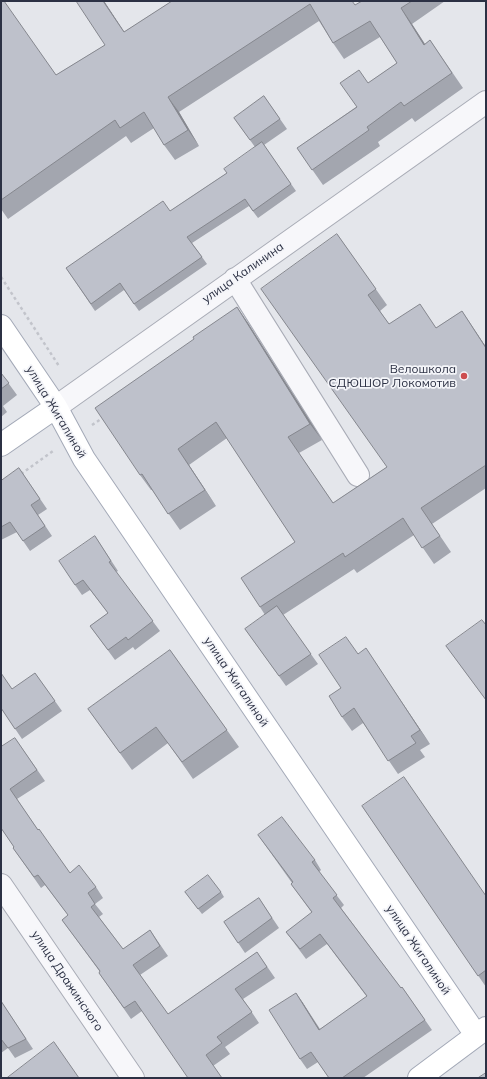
<!DOCTYPE html>
<meta charset="utf-8">
<style>
body{margin:0}
#map{position:relative;width:487px;height:1079px;overflow:hidden;background:#e4e6eb;font-family:Mulish,sans-serif}
canvas{display:block}
.frame{position:absolute;inset:0;border:2px solid #2c3144;pointer-events:none}
</style>
<div id="map">
<canvas width="487" height="1079"></canvas>
<div class="frame"></div>
</div>
<script>
const c = document.querySelector('canvas').getContext('2d');
c.lineJoin = 'round';
function stroke(path, color, width, dash) { c.strokeStyle = color; c.lineWidth = width; c.lineCap = dash ? 'butt' : 'round'; c.setLineDash(dash || []); c.stroke(path); }
function fillPath(path, color) { c.fillStyle = color; c.fill(path, 'evenodd'); }
function write(font, color, halo, rows, align = 'center') {
  c.font = font + ' Mulish,sans-serif'; c.lineWidth = 3.5; c.setLineDash([]); c.textBaseline = 'middle'; c.strokeStyle = halo; c.fillStyle = color; for (const [text, x, y, turn = 0] of rows) {
    c.save(); c.translate(x, y); c.rotate((+turn || 0) * Math.PI / 180); c.textAlign = isNaN(turn) ? turn : align; if (halo) c.strokeText(text, 0, 0); c.fillText(text, 0, 0); c.restore();
  }
}
const path = new Path2D(`
 M1 277 59 366
 M92 425 104 417
 M21 474 53 451`);
const minor = new Path2D(`
 M235 279 358 475
 M56 407 486 102
 M1 885 133 1078`);
const major = new Path2D(`
 M1 326 56 407 84 459 476 1035
 M1 445 56 407
 M419 1078 486 1028`);
const wall = new Path2D(`
 M1 1 56 75 105 45 104 1 124 32 172 1 356 5 361 1H445L412 24 425 44 430 40 463 88 415 122 412 118 378 142 380 146 323 185 297 148 356 107 368 83 397 63 380 37 344 59 333 43 319 21 179 112 199 146 175 160 164 145 154 128 131 143 126 136 8 219 1 209Z
 M264 96 287 129 264 145 296 191 258 218 249 206 192 243 207 264 139 311 124 290 95 311 66 268 170 211 227 173 255 147 234 118Z
 M337 234 387 305 380 311 389 324 436 328 462 311 486 347V488L432 524 451 552 434 564 414 535 357 573 354 569 283 615 318 664 286 686 245 629 265 615 260 607 295 542 227 438 189 465 216 506 180 530 152 490H151L140 475 194 339 237 307 248 323 322 440 299 453 333 503 387 467Z
 M1 373 17 395 3 406 7 412 1 417Z
 M19 468 47 509 38 515 52 536 30 551 17 532 1 540V481Z
 M95 536 118 571 116 572 160 631 135 650 133 647 115 660 90 626 108 613 90 590 82 595 75 585Z
 M486 625V700L446 646Z
 M170 650 239 747 193 779 168 743 132 770 88 709Z
 M358 653 375 662 430 744 420 750 425 757 398 774 363 723 352 731 342 717 341 688Z
 M35 673 62 711 22 739 1 708Z
 M15 738 45 781 17 799 38 830 70 873 96 887 103 898 95 904 103 914 99 917 123 949 150 930 168 956 140 975 168 1014 257 952 275 978 243 999 259 1023 225 1047 230 1054 213 1066 142 1011 131 1019 99 973 100 972 62 920 68 915 45 885 41 888 13 848 14 847 1 828Z
 M362 806 486 896V987Z
 M258 835 315 860 321 870 319 872 344 905 341 908 401 988 402 987 432 1030 363 1078H329L318 1062 307 1069 300 1059 296 993 303 1003 320 1029 367 997 327 944 306 959 286 932 312 913 291 884 292 883Z
 M185 892H221L224 897 202 914Z
 M259 898 279 928 245 953 224 922Z
 M1 1001 33 1049 15 1058 8 1048 1 1053Z`);
const shadedWall = new Path2D(`
 M103 1H104L135 48 124 32Z
 M401 8 412 24 435 60 424 45Z
 M168 97 179 112 199 146 188 130Z
 M237 307 248 323 322 440 310 424Z
 M462 311 486 347V348Z
 M178 449 189 465 216 506 205 490Z
 M366 648 375 662 430 744 420 730Z
 M296 993 303 1003 326 1040 319 1030Z`);
const building = new Path2D(`
 M1 1H4L56 75 105 45 76 1H103L124 32 172 1H352L355 5 362 1H412L401 8 424 45 430 40 452 73 404 106 401 102 367 127 369 130 312 170 297 148 357 107 340 83 359 70 368 83 397 63 370 21 333 43 310 4 168 97 188 130 164 145 144 112 120 128 115 120 1 200Z
 M264 96 280 119 250 140 234 118Z
 M262 142 291 184 253 211 245 199 187 237 202 257 134 304 120 283 91 304 66 268 163 201 170 211 227 173 224 169Z
 M337 234 376 289 368 295 389 324 420 304 436 328 462 311 486 348V465L421 508 440 536 422 548 403 518 345 557 343 553 260 607 241 578 295 542 216 422 178 449 205 490 168 514 142 474 140 475 95 408 194 339 193 337 237 307 310 424 288 437 333 503 387 467 261 289Z
 M1 373 9 383 1 389Z
 M19 468 40 499 31 505 45 526 23 541 10 522 1 527V481Z
 M95 536 111 561 109 562 153 621 128 640 126 637 108 650 90 626 108 613 83 580 75 585 59 561Z
 M277 606 311 654 279 676 245 629Z
 M482 620 486 625V700L446 646Z
 M346 637 358 654 366 648 420 730 411 736 416 743 388 761 354 708 342 717 329 696 341 688 319 655Z
 M170 650 227 730 182 762 156 727 120 753 88 709Z
 M1 673 12 689 35 673 55 701 15 729 1 708Z
 M15 738 37 770 10 789 38 830 39 829 70 873 79 865 96 887 88 893 95 904 91 907 123 949 150 930 160 946 133 965 168 1014 257 952 267 967 235 989 252 1012 217 1037 222 1043 206 1055 222 1078H188L135 1001 124 1008 99 973 100 971 62 920 68 915 38 875 34 877 13 848 14 847 1 828V747Z
 M404 777 486 896V970L478 976 362 806Z
 M282 817 315 860 312 862 337 895 333 898 401 988 402 987 425 1020 342 1078H329L311 1052 300 1059 269 1010 296 993 319 1030 367 996 320 934 300 949 286 932 312 912 291 884 293 882 258 835Z
 M208 875 221 892 198 909 185 892Z
 M259 898 272 918 238 943 224 922Z
 M1 1001 26 1039 8 1048 1 1039Z
 M54 1042 79 1078H7Z
 M486 1073V1078H478Z`);
const markers = [
 [464,376,4,"#cd4d4f"]
];
const streetNames = [
 ["улица Калинина",243,273,-35],
 ["улица Жигалиной",56,412,59],
 ["улица Жигалиной",236,682,56],
 ["улица Жигалиной",418,950,56],
 ["улица Дражинского",67,981,56]
];
const poiNames = [
 ["Велошкола",456,369],
 ["СДЮШОР Локомотив",456,383]
];
stroke(minor, '#a9acb6', 24);
stroke(major, '#a3a9b7', 24);
stroke(path, '#c2c4cb', 2.5, [3, 3]);
stroke(minor, '#f7f7fa', 22);
stroke(major, '#fff', 22);
fillPath(wall, '#a3a6af');
fillPath(shadedWall, '#85878e');
fillPath(building, '#bec1cb');
stroke(building, '#85878e', 1);
for (const [x, y, r, color] of markers) { const dot = new Path2D(); dot.arc(x, y, r, 0, 2 * Math.PI); c.fillStyle = color; c.fill(dot); stroke(dot, '#f4f5f9', 1.5); }
write('12px', '#2c3144', '#f4f5f9', streetNames);
write('12px', '#2c3144', '#f4f5f9', poiNames, 'right');
</script>
